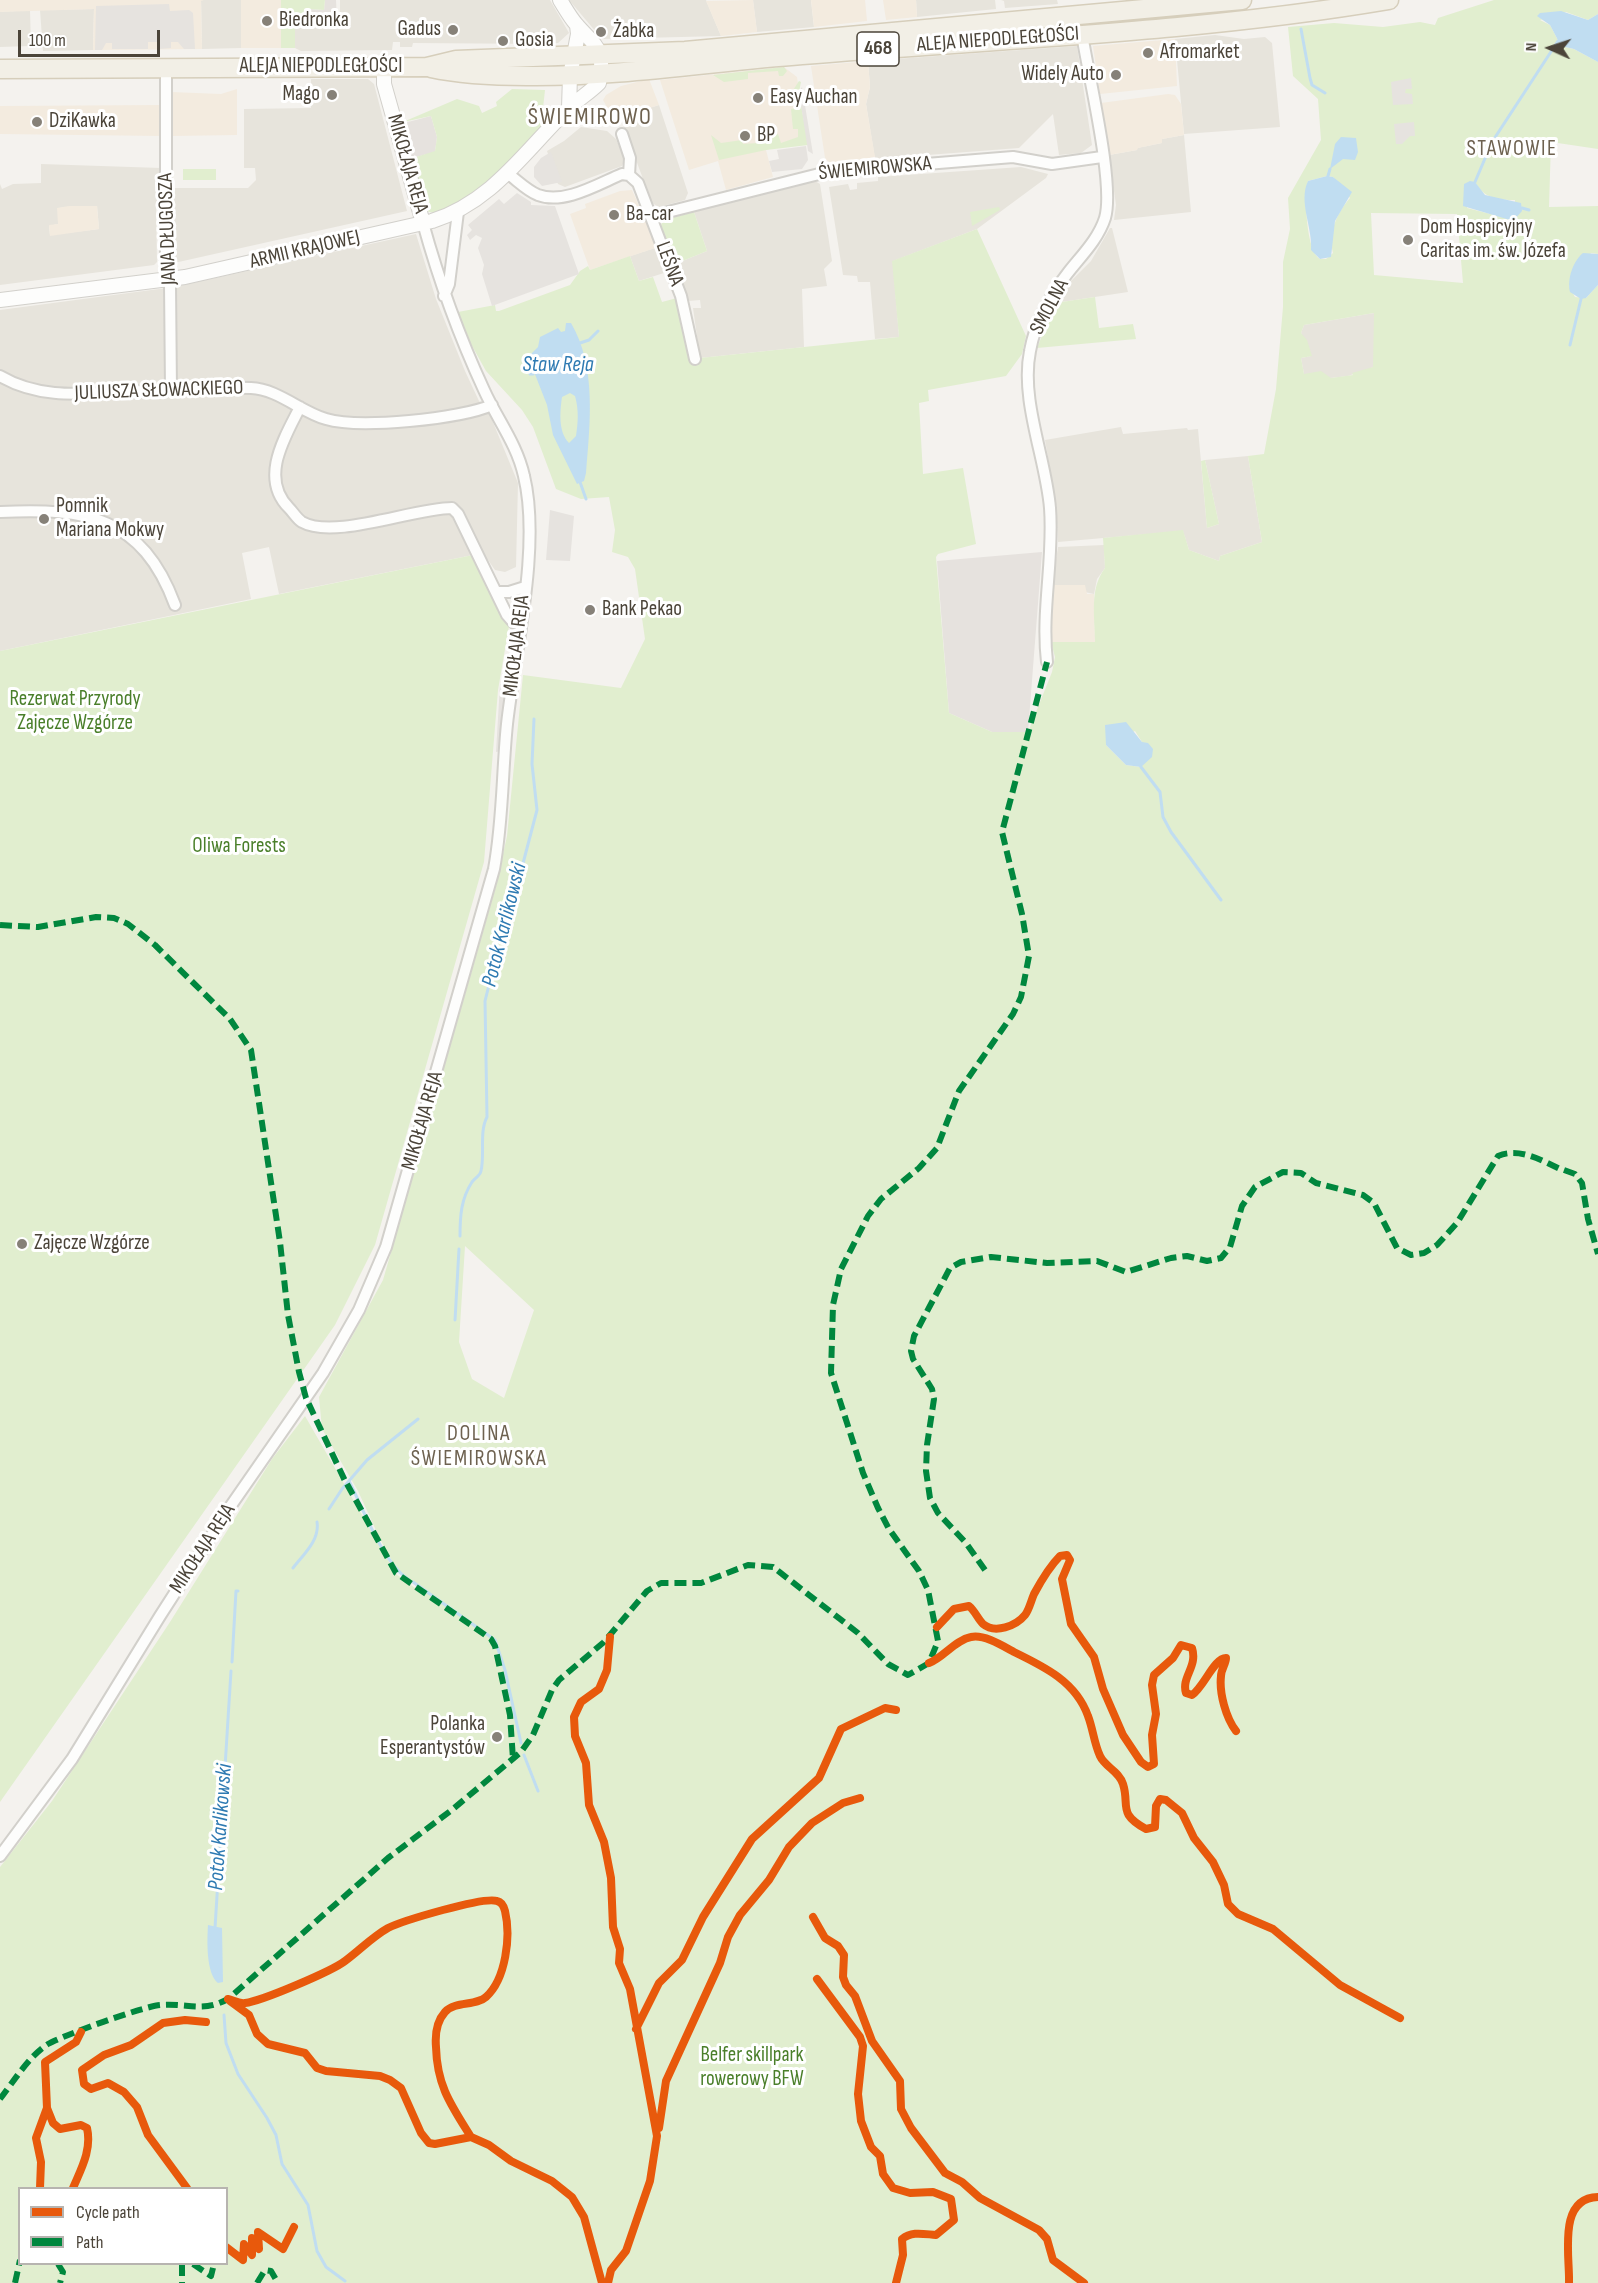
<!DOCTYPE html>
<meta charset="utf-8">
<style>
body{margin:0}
#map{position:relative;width:1598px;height:2283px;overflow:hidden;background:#f4f2ee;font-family:"Sofia Sans Condensed",sans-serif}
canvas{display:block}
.legend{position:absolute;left:18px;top:2187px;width:210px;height:78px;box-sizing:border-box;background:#fff;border:2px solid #b7b4b0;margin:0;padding:8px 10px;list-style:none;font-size:18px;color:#4b4439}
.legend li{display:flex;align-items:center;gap:12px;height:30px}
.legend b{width:30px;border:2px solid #b7b4b0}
.north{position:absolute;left:1520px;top:18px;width:60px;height:60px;-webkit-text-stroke:4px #fff;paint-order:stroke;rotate:273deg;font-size:16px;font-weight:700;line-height:24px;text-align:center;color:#4b4439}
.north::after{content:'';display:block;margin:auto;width:21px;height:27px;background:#4b4439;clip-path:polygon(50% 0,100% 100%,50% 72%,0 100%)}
.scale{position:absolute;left:18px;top:30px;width:142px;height:27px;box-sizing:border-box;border:3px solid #4b4439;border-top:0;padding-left:8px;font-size:18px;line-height:21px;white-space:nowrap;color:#4b4439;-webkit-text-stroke:4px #fff;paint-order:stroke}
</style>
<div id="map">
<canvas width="1598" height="2283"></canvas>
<ul class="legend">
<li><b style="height:8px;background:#e8590c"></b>Cycle path</li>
<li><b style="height:8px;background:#00873e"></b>Path</li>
</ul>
<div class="north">N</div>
<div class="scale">100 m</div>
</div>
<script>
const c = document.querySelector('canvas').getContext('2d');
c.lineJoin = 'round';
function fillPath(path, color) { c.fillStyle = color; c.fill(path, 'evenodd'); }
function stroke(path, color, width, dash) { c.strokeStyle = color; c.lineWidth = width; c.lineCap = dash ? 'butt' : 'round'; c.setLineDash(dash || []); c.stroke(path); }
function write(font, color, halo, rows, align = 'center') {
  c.font = font + ' "Sofia Sans Condensed",sans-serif'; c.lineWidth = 6; c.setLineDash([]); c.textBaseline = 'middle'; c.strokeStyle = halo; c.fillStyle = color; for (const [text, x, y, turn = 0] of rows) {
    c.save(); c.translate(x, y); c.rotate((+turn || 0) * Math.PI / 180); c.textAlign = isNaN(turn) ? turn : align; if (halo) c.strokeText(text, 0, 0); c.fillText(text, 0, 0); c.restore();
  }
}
const residential = new Path2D(`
 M201 0H241V48L202 49Z
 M340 0H550L569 33 558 43 545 44 413 43 412 47H400V42H393L392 50 301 51 295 48V22L340 21Z
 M569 0H706L721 36 602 39Z
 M753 0H811L814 27 757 32Z
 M916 0H995L996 9 917 17Z
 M1001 0H1057L1058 4 1005 8 1004 1Z
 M94 9 93 50 43 51 40 10Z
 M30 10 31 46 0 47V12Z
 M1215 35 1244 39 1265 37 1272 43 1280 127 1184 134 1175 39Z
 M1077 46 1092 145 1081 153 1059 155 1053 114 1019 148 875 159 866 104 870 87 868 61Z
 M311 79H368L374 84 407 211 174 263 169 188H248L256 180 255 168H244V109L311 108Z
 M659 105 688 193 685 200 659 207 652 203 620 117Z
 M581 127 607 131 616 139 625 159 622 166 565 187 558 184 547 151 564 141Z
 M1184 135 1191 212 1114 220 1116 205 1109 155 1137 150V148L1162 143V139Z
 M41 164 161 168V205L156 206 157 262 154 265 0 285V184L2 189 13 184 41 183ZM97 206 99 229 50 235 49 226 58 224V208Z
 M1021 167 1048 174 1046 178 977 229 893 261 899 337 875 339 870 282H858L857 276 843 275 829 187 848 184 850 190 857 189V183L878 181V177Z
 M815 181 820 184 832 261 824 269 827 286 802 289 804 347 700 358 693 308H701L700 300 688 301 675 264 707 251 694 212Z
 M1110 228H1112L1128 292 1055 303 1071 281 1091 261Z
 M416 234 436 299 465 371 479 401 490 415 518 483 516 567 505 572 495 570 483 553 279 594 269 547 242 553 251 599 0 651V310L174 287Z
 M658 247 667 272 639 281 630 256Z
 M1374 313V367L1348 376 1331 378 1304 374 1301 358 1311 356 1301 333 1304 325Z
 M1121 427 1123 434 1187 428 1188 430 1198 429 1207 528 1219 524 1205 460 1248 456 1262 542 1220 556 1219 561 1189 550 1183 531 1058 542 1056 504 1045 440Z
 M1104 545 1105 568 1097 579 1094 594 1052 585 1058 547Z`);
const commercial = new Path2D(`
 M0 0H204L201 1 202 49 93 50 94 9 0 12Z
 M241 0H281V48H241Z
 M753 0 757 32 721 36 706 1Z
 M811 0H865L867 21 814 27Z
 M883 0H916L917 17 886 20Z
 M1175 39 1177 86 1100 94 1093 46Z
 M868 61 870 87 866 104 875 157 830 164 825 158 811 66Z
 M784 67 797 77 806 138 766 150 773 177 726 190 718 161 689 170 660 80Z
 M649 79 659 105 620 117 612 116 603 100 606 95 621 86Z
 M237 89V135L172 136 171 92 221 94Z
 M1168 94 1175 95 1181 104 1184 135 1162 139V143L1138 148 1137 150 1109 155 1099 108 1101 103Z
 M162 105V136L0 134V106Z
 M632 190 658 247 590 270 570 214 586 208 585 204 620 191Z
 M69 206H97L99 229 50 236 49 225 58 224 57 208Z
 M1052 585H1085L1087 594H1094L1095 642H1051L1050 602Z`);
const industrial = new Path2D(`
 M325 0H336L337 22 307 23 308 9 324 10Z
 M431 116 437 137 435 152 413 158 404 123Z
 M1042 552 1028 732H992L949 713 937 561Z`);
const green = new Path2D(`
 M281 0H325L324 10 309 9 307 23 295 22V48H281Z
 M1494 0H1598V14L1588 20 1566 12 1540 20 1550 25 1561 46 1574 49 1598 62V149L1551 142 1549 207 1598 206V254L1591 253 1569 286 1575 297 1586 298 1598 285V2283H0V1867L52 1801 170 1622 272 1459 305 1416 396 1574 419 1591 422 1589 398 1572 380 1539 358 1491 322 1429 319 1397 383 1280 496 886 507 836 523 675 621 688 645 639 635 569 628 557 612 552 615 530 609 497 581 499 556 489 533 427 522 410 486 371 471 344 458 312 495 305 496 311H499L570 285 580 271 588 266 590 270 630 256 639 281 653 277 662 302 677 298 700 358 899 337 892 261 977 229 1026 336 1022 354 1006 376 928 390 929 401 919 403 923 474 963 468 976 544 938 554 936 557 949 713 992 732H1028L1052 672 1055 657 1051 642H1095C1095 616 1089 589 1105 568L1103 538 1183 530 1189 550 1219 561 1220 556 1262 542 1248 456 1264 454 1276 389 1283 307V262L1290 229 1288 198 1321 140 1318 99 1293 76 1288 27 1334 23 1383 27 1420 22 1435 25 1438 18ZM1327 176 1333 177 1350 198C1337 213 1328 232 1333 253L1326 259H1320C1306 251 1304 197 1308 181ZM1475 182C1483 198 1498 200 1515 200L1514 220 1467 208ZM1371 213 1457 214 1463 283 1374 275ZM1374 313 1373 367 1352 373 1353 375 1331 378 1321 371 1304 374 1301 358 1312 356 1307 340 1301 333 1304 325ZM1135 731 1142 742 1141 767 1126 765 1106 745ZM465 1246 534 1310 504 1398 472 1379 459 1342ZM20 2188H226V2264H20Z
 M784 67 787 71 783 76H779L778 71 748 73V79L724 82 713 75Z
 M799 81 801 82 799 92 808 145 766 150 719 160 711 135 721 143 742 140 743 144 758 143V140L778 134 781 143 798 137V129H793L791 109 798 108V96L790 95Z
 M512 89 545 90 542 117 544 126C523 148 458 224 426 211L413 158 435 151 437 137 431 116 403 122 457 99 479 106 482 113 497 106 496 102Z
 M183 169H216V180H183Z
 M999 207 1000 210 972 226 970 212Z
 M694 212 707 251 675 264 661 225 663 220Z
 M1095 297 1099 328 1133 324 1136 339 1037 348 1055 303Z
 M1205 460 1219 524 1207 528 1201 461Z
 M473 555 509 626 498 690 484 862 375 1245 335 1325 0 1802V651Z`);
const parking = new Path2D(`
 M169 4 170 11 189 10 193 13 195 49H184L178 42H171V48L159 49 158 42H148V49H112V43H106L102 50H95L96 6Z
 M1411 78 1412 89H1406L1405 93 1412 94 1413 104 1393 105 1391 82Z
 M802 87 813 154 808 151 799 92Z
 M1414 122 1415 136H1410L1402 144H1396L1394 124Z
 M806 146 808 160 802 169 772 172 769 161 779 159 777 150Z
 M551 152 562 182 542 186 534 177V167L541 158Z
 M517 193 531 202V205L555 206 579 274 492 306 482 274 484 265 478 248 482 238 476 235 470 240 467 235 472 230 468 225 499 199 504 204Z
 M550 510 574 516 570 561 546 560Z
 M500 684H505L501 751 496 752Z`);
const water = new Path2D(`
 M1561 11 1588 20 1598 14V62L1574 49 1561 46 1550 25 1537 16 1540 13Z
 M1341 137 1356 138 1358 152 1355 160 1343 159 1330 169 1335 144Z
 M1327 176 1333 177 1352 192 1335 221 1331 257 1320 259 1311 250C1313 228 1298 202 1308 181Z
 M1470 181 1475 182 1485 195 1521 203 1522 211 1514 220H1510L1463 206 1464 184Z
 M1583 253 1598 254V285L1586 298 1581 299 1570 292C1567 279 1573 261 1583 253Z
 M566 323H571C597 367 590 424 586 473L584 481 577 484 553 435 547 405 529 359 530 355 538 347 540 337 558 328 561 332 565 331ZM570 393 575 396C579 410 578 423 576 436L569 443C558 432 560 411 562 397Z
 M1126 722 1142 742 1148 743 1153 749 1152 757 1141 767 1126 765 1106 745 1105 725Z
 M208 1925 222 1928 223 1982 218 1983C206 1974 207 1940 208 1925Z`);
const stream = new Path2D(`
 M1301 29 1310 78 1312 85 1325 93
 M1328 176 1330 169
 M1475 182 1492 142 1558 41
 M1522 208 1529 210
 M580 343 589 340 598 331
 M1570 345 1581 299
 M530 374H533
 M580 482 586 499
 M1141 767 1160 792 1163 817 1171 832 1221 900
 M460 1236C460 1216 461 1199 472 1182 475 1178 480 1176 481 1171 485 1154 479 1132 487 1117L485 1001 495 961 504 949 513 886 521 871 537 810 532 764 534 719
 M455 1320 459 1249
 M349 1481C363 1508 383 1563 408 1579
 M329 1509 342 1489 367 1460 418 1419
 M293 1568C303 1555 320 1540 317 1522
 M413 1582 495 1640 505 1670 521 1743
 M232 1662 236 1591H238
 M524 1755 538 1791
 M215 1928 231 1671
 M224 2015 226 2043 238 2074 267 2118 276 2135 282 2164 308 2205 317 2251 326 2267 345 2281`);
const minor = new Path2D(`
 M166 68V263L170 284 171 390
 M622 134 630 158 629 175
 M507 173C517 180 526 190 538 195 564 205 598 184 622 174L629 175 638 183 681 296 695 359
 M652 216 827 172 1013 157 1052 164 1102 157
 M444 296 449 284 458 212
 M0 376C39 399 81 394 124 392 166 390 209 387 251 388 278 389 301 412 326 419 359 429 460 419 492 405
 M300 407C285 437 259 478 289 508 293 512 297 519 302 522 334 540 414 508 452 508L458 514 507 615 514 623 520 624
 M0 512C86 508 142 516 175 605
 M497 592H509L525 587
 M1047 662C1041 610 1054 560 1050 508 1046 459 1020 400 1030 351 1035 323 1049 297 1067 274 1080 257 1098 240 1105 218 1115 184 1088 74 1082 34
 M0 1856 72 1759 160 1616 230 1507 323 1373 359 1310 386 1247 494 869C503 821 502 773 507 724 515 652 541 546 524 476 517 444 497 419 484 390 459 336 439 281 423 223`);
const tertiary = new Path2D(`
 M384 66V84L423 223
 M569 108 570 76 578 34 577 25
 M0 300 185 277 432 221C492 202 524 152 567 110 577 100 589 93 599 83 606 48 596 47 576 24 570 17 565 8 560 0`);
const primary = new Path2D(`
 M431 68C463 75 495 76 527 76 620 77 710 62 802 55 998 39 1195 33 1389 0
 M0 69 427 67 456 60 685 51 1242 0`);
const quiet = new Path2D(`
 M0 925 38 927 96 917 114 918 128 924 155 945 230 1019 251 1050 280 1242 288 1315 299 1372 306 1398 346 1483
 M1564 1170 1575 1174 1582 1183 1588 1219 1598 1254
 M347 1484 396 1573 491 1639 495 1646 510 1715 513 1759
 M985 1570 966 1543 938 1513 930 1498 926 1471 927 1445 934 1399 932 1389 913 1359 911 1351 914 1336 950 1268 961 1262 991 1257 1047 1263 1097 1261 1126 1272 1171 1258 1187 1256 1207 1261 1221 1258 1230 1247 1242 1206 1255 1187 1283 1172 1301 1173 1316 1183 1363 1195 1374 1203 1397 1248 1411 1255 1424 1253 1437 1245 1457 1223 1498 1156C1519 1147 1541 1160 1560 1169
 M0 2099C14 2081 29 2056 48 2044 64 2035 144 2006 161 2005 189 2003 202 2013 228 1999L388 1858 453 1809 521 1752 533 1735 552 1690 559 1680 604 1642 647 1591 661 1583H701L748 1565 773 1567 858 1633 888 1664 908 1675 929 1663 938 1641 928 1590 919 1571 889 1529 878 1508 863 1473 831 1373 833 1305 841 1269 868 1216 881 1199 919 1168 937 1148 959 1091 1013 1014 1021 997 1029 956 1022 914 1002 832 1047 662
 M58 2264 63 2272 60 2283
 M182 2264V2283
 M193 2264 211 2276 214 2264
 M15 2283 20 2260
 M257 2283 265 2270 271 2271 278 2283`);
const cycleway = new Path2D(`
 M937 1627 954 1609 969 1606C975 1611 978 1619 983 1624 995 1634 1016 1626 1025 1615 1029 1610 1031 1601 1034 1594 1041 1581 1050 1566 1060 1556L1067 1555 1070 1560 1062 1579 1071 1624 1094 1657 1103 1689 1123 1735 1141 1762 1148 1767 1154 1764 1152 1735 1156 1714 1152 1685 1154 1675 1173 1658 1181 1645 1192 1648C1198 1667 1181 1677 1186 1693L1192 1695C1204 1687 1214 1658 1226 1658 1226 1664 1221 1669 1221 1676 1219 1693 1226 1718 1236 1731
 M929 1663C944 1657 955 1640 971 1637 984 1634 1003 1646 1014 1652 1045 1667 1076 1682 1088 1716 1093 1729 1094 1743 1100 1756 1105 1767 1119 1771 1123 1784 1130 1806 1117 1813 1146 1829L1155 1827 1156 1806 1160 1799 1166 1800 1182 1813 1194 1838 1213 1862 1224 1885 1228 1904 1238 1914 1273 1929 1340 1985 1400 2018
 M813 1917 825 1938 838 1946 844 1955 843 1977 846 1985 855 1996 872 2041 900 2081 901 2109 911 2128 945 2173 962 2182 980 2198 1039 2230 1047 2239 1053 2260 1084 2283
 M817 1979 860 2037 863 2046 858 2094 861 2121 871 2147 880 2156 883 2174 893 2188 910 2193 933 2192 951 2199 954 2220 936 2235C923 2234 912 2231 902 2239L903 2255 896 2283
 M228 1999C233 2000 239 2004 245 2003 262 2001 332 1971 345 1961 360 1950 372 1937 388 1928 402 1921 484 1896 497 1901 502 1902 504 1907 505 1911 511 1936 506 1979 486 1997 476 2006 455 2001 445 2012 437 2021 435 2035 436 2047 437 2086 451 2105 471 2137
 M230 2001 249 2015 257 2034 268 2044 305 2053 317 2068 326 2071 380 2076 390 2080 401 2088 421 2133 429 2143 435 2144 471 2137 489 2145 511 2161 552 2181 572 2197 584 2217 602 2283
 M636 2029 659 1983 682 1960 703 1917 752 1839 819 1778 841 1729 885 1708 896 1710
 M47 2108 53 2123 60 2129 81 2125 87 2128C92 2150 81 2169 73 2188
 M659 2128 666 2081 720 1963 728 1937 740 1915 769 1880 789 1847 812 1823 843 1803 860 1798
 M40 2188 41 2162 36 2138 47 2108 45 2062 76 2042 81 2032
 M187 2188 148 2135 137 2107 124 2092 108 2083 91 2089 84 2084 82 2070 104 2055 131 2045 163 2023 185 2020 206 2022
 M226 2247 243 2260 244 2244 252 2255V2238L259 2249 258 2232 283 2249 294 2227
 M608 2283 611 2270 626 2251 650 2181 657 2136 630 1989 619 1963 620 1949 613 1927 611 1878 604 1842 589 1805 586 1763 575 1736 574 1717 581 1702 599 1689 607 1670 610 1637
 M1569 2283C1570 2256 1557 2198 1598 2197`);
const markers = [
 [267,21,6,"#868178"],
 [453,30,6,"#868178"],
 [601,32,6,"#868178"],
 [503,41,6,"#868178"],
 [1148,53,6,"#868178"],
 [1116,75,6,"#868178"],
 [332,95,6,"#868178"],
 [758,98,6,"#868178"],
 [37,122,6,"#868178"],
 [745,136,6,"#868178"],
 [614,215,6,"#868178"],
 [1408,240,6,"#868178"],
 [44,519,6,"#868178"],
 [590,610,6,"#868178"],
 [22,1244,6,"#868178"],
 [497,1737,6,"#868178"]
];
const shields = [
 [878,49,42]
];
const shieldNames = [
 ["468",878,49]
];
const poiNames = [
 ["Biedronka",279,21],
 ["Gadus",441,30,"right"],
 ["Żabka",613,32],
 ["Gosia",515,41],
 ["Afromarket",1160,53],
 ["Widely Auto",1104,75,"right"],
 ["Mago",320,95,"right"],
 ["Easy Auchan",770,98],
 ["DziKawka",49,122],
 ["BP",757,136],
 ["Ba-car",626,215],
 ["Dom Hospicyjny",1420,228],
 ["Caritas im. św. Józefa",1420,252],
 ["Pomnik",56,507],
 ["Mariana Mokwy",56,531],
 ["Bank Pekao",602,610],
 ["Zajęcze Wzgórze",34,1244],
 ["Polanka",485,1725,"right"],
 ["Esperantystów",485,1749,"right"]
];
const streetNames = [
 ["ALEJA NIEPODLEGŁOŚCI",998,40,-4],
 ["ALEJA NIEPODLEGŁOŚCI",321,67],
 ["MIKOŁAJA REJA",407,164,74],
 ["ŚWIEMIROWSKA",875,169,-5],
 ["JANA DŁUGOSZA",168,229,-92],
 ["ARMII KRAJOWEJ",305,250,-13],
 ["LEŚNA",669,264,70],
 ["SMOLNA",1050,307,-62],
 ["JULIUSZA SŁOWACKIEGO",159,391,-2],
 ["MIKOŁAJA REJA",517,646,-83],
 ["MIKOŁAJA REJA",423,1121,-74],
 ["MIKOŁAJA REJA",203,1549,-57]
];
const parkNames = [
 ["Rezerwat Przyrody",75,700],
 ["Zajęcze Wzgórze",75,724],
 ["Oliwa Forests",239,847],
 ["Belfer skillpark",752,2056],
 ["rowerowy BFW",752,2080]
];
const neighbourhoodNames = [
 ["STAWOWIE",1512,149],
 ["DOLINA",479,1434],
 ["ŚWIEMIROWSKA",479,1459]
];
const waterNames = [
 ["Staw Reja",558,365],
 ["Potok Karlikowski",505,925,-76],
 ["Potok Karlikowski",221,1827,-86]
];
const quarterNames = [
 ["ŚWIEMIROWO",590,118]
];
fillPath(residential, '#e7e4dc');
fillPath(commercial, '#f3ebdf');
fillPath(industrial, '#e6e2de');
fillPath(green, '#e1eecf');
fillPath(parking, '#e6e3df');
fillPath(water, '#c0ddf1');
stroke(stream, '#c0ddf1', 3);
stroke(minor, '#d2d0cb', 14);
stroke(tertiary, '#d2d0cb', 16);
stroke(primary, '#d6cebb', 21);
stroke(minor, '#fdfdfc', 10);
stroke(tertiary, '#fdfdfc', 14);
stroke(primary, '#f2efe6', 18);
stroke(quiet, '#00873e', 6, [12, 6]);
stroke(cycleway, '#e8590c', 8);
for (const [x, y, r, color] of markers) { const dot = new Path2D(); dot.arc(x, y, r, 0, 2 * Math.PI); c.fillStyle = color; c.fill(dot); stroke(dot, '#fff', 2); }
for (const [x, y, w] of shields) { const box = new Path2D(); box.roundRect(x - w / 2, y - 17, w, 34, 4.5); c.fillStyle = '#fff'; c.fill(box); stroke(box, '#4b4439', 1.5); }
write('bold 20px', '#4b4439', null, shieldNames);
write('21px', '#4b4439', '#fff', poiNames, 'left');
write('21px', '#4b4439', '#fff', streetNames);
write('21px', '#4a7f2a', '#fff', parkNames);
c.letterSpacing = '1.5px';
write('22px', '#6e6250', '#fff', neighbourhoodNames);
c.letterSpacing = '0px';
write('italic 22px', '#2e7ab2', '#fff', waterNames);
c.letterSpacing = '1.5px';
write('24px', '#6e6250', '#fff', quarterNames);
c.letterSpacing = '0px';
</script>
